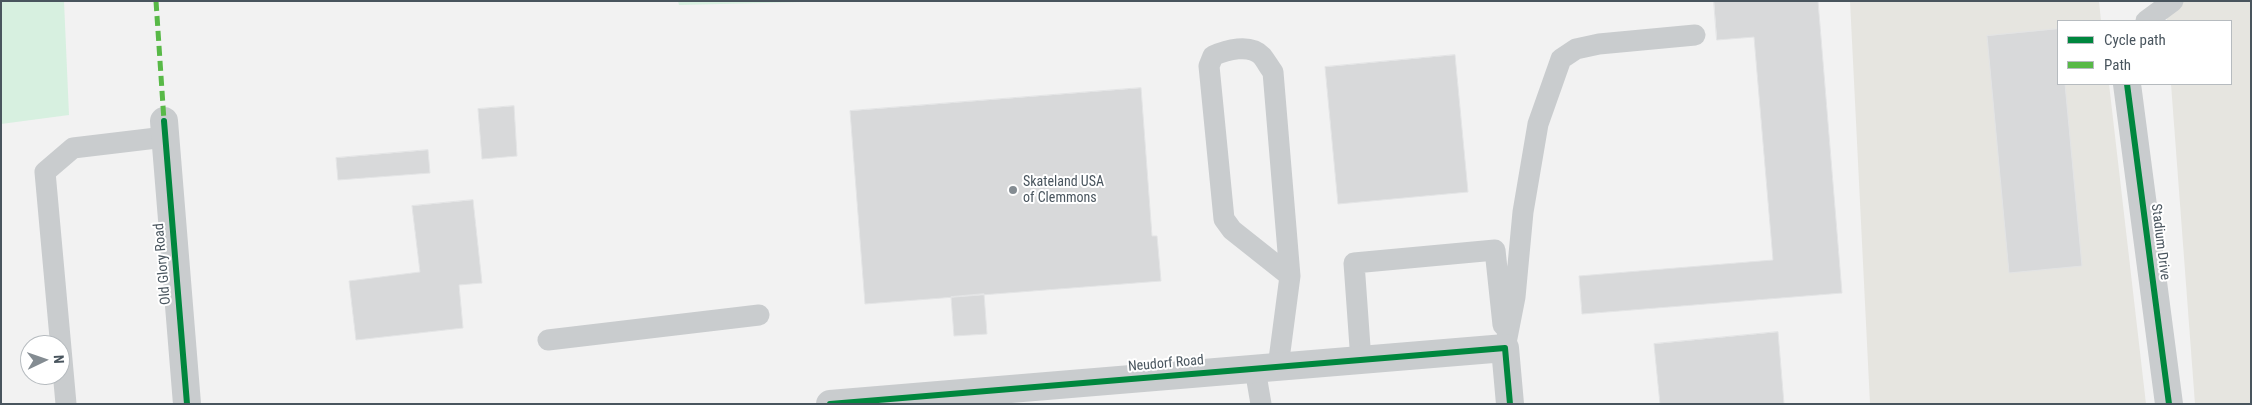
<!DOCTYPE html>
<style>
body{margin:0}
#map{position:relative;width:2252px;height:405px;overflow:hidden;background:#f2f2f2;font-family:"Roboto Condensed",sans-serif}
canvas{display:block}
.frame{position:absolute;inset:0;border:2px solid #49555e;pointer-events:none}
.legend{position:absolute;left:2057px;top:20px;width:175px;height:65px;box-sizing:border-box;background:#fff;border:1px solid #b6bbbf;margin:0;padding:6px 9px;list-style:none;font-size:15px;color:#49555e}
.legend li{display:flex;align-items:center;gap:10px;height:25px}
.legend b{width:25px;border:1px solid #b6bbbf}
.north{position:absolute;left:20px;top:335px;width:50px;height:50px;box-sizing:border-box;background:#fff;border:1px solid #b6bbbf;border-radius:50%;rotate:87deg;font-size:14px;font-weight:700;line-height:20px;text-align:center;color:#49555e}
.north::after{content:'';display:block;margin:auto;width:18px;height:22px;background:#848c92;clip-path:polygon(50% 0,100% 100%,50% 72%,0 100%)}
</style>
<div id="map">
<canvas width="2252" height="405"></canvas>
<div class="frame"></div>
<ul class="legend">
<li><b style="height:6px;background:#00873e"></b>Cycle path</li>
<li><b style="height:6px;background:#58b947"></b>Path</li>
</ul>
<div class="north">N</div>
</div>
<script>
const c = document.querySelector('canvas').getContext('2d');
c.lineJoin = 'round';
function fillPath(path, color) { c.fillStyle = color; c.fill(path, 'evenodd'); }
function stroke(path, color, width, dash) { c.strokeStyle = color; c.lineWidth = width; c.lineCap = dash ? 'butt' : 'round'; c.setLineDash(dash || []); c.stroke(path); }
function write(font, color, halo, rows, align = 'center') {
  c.font = font + ' "Roboto Condensed",sans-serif'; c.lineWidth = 4; c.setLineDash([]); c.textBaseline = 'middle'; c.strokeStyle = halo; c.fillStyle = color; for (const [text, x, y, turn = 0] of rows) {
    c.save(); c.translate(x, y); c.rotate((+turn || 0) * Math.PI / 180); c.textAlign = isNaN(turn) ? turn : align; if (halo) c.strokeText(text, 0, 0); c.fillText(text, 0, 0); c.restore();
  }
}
const commercial = new Path2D(`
 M1850 1H2099L2101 21H2058V84H2109L2146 404H1870Z
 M2165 1H2251V404H2195L2171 84H2231V21H2167Z`);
const green = new Path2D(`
 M1 1H64L69 115 1 124Z
 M678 1H846L679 5Z`);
const building = new Path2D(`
 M1714 1H1818L1842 293 1582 314 1579 276 1773 260 1754 37 1717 40Z
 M2058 29V84H2065L2082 266 2009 273 1987 36Z
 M1455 55 1468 192 1338 204 1325 67Z
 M1141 88 1152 236H1157L1161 281 865 304 850 111Z
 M514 106 517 156 482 159 478 109Z
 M428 150 430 173 338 180 336 158Z
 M473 200 482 283 459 285 463 328 356 340 349 281 420 272 412 206Z
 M984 294 987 334 954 336 951 297Z
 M1778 332 1784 404H1660L1654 344Z`);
const service = new Path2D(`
 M2146 21 2173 1
 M548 340 759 315
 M1505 348 1515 297 1523 212 1538 124 1561 59 1576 49 1599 44 1695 35
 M1361 361 1354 263 1495 250 1503 325
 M1278 367 1290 276 1273 72C1269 67 1266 61 1262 56 1250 43 1226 50 1213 56L1209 66 1224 219 1232 230 1290 276
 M1255 369 1261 404
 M66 404 45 172 73 148 165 137`);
const minor = new Path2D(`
 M2127 84 2169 404
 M164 121 187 404
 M830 404 1505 348 1510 404`);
const quiet = new Path2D(`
 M156 1 164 121`);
const cycleway = new Path2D(`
 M2127 84 2169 404
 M164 121 187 404
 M830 404 1505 348 1510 404`);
const markers = [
 [1013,190,5,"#848c92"]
];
const poiNames = [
 ["Skateland USA",1023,182],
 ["of Clemmons",1023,198]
];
const streetNames = [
 ["Stadium Drive",2160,242,83],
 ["Old Glory Road",163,264,-95],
 ["Neudorf Road",1166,364,-5]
];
fillPath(commercial, '#e6e5e0');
fillPath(green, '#d7f0e0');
fillPath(building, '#d8d9da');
stroke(building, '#e3e4e5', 1);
stroke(service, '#c9ccce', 21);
stroke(minor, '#c9ccce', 28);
stroke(quiet, '#58b947', 5, [10, 5]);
stroke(cycleway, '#00873e', 6);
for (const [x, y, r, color] of markers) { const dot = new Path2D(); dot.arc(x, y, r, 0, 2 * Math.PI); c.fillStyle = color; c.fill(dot); stroke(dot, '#fff', 2); }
write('14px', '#49555e', '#fff', poiNames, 'left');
write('14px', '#49555e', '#fff', streetNames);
</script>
